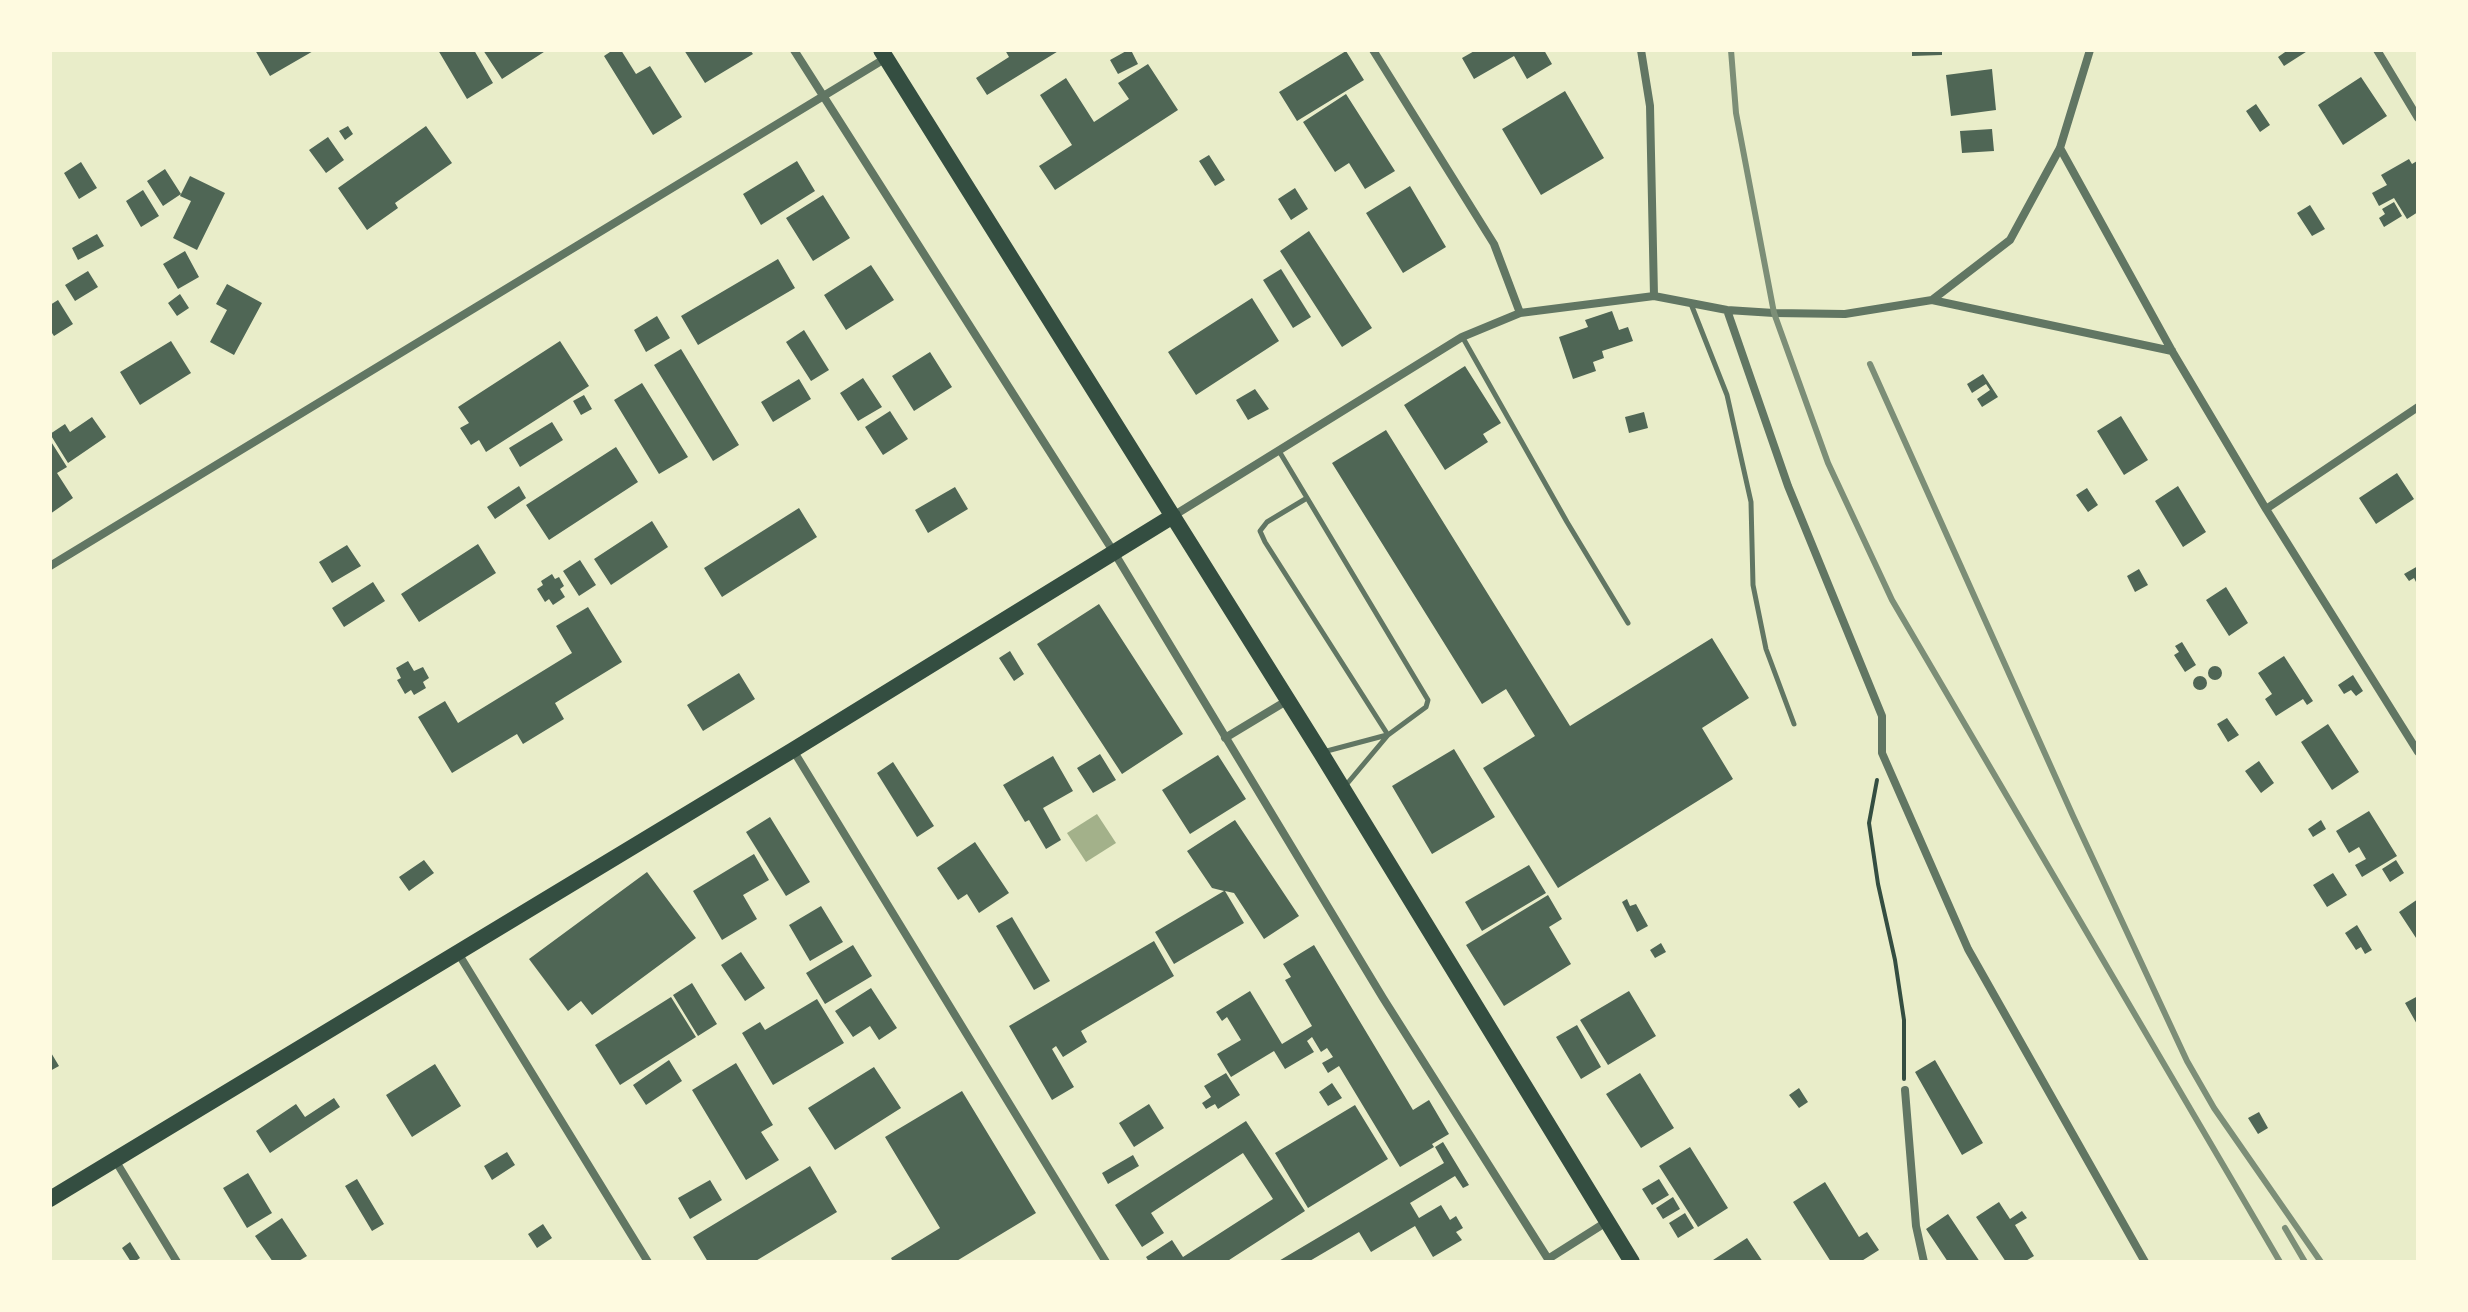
<!DOCTYPE html>
<style>
body{margin:0}
#map{position:relative;width:2468px;height:1312px;overflow:hidden;background:#e9edc9;font-family:Jost,sans-serif}
canvas{display:block}
.frame{position:absolute;inset:0;border:52px solid #fefae0;pointer-events:none}
</style>
<div id="map">
<canvas width="2468" height="1312"></canvas>
<div class="frame"></div>
</div>
<script>
const c = document.querySelector('canvas').getContext('2d');
c.lineJoin = 'round';
function fillPath(path, color) { c.fillStyle = color; c.fill(path, 'evenodd'); }
function stroke(path, color, width, dash) { c.strokeStyle = color; c.lineWidth = width; c.lineCap = dash ? 'butt' : 'round'; c.setLineDash(dash || []); c.stroke(path); }
const water = new Path2D(`
 M1097 814 1116 843 1086 862 1067 833Z`);
const building = new Path2D(`
 M255 50H315L270 76Z
 M438 50H474L493 83 467 99Z
 M483 50H547L502 79Z
 M613 50H621L636 74 650 66 682 117 653 135 604 56Z
 M684 50H750L753 54 705 83Z
 M1005 50H1060L987 95 976 78 1009 57Z
 M1128 50H1131L1138 64 1118 74 1110 60Z
 M1476 50H1544L1552 64 1527 79 1514 56 1474 79 1462 58Z
 M1912 50H1942V55L1912 56Z
 M2288 50H2309L2284 66 2278 57Z
 M1346 51 1364 80 1297 121 1279 92Z
 M1148 64 1178 110 1055 190 1039 166 1072 145 1040 95 1066 78 1094 122 1129 99 1118 83Z
 M1992 69 1996 110 1951 116 1946 75Z
 M2361 77 2387 116 2343 145 2318 105Z
 M1565 91 1604 158 1541 195 1502 129Z
 M1346 94 1395 171 1365 189 1349 163 1335 172 1303 122Z
 M2256 104 2270 125 2260 132 2246 111Z
 M348 126 353 134 345 140 339 131Z
 M426 126 452 163 395 203 398 208 367 230 338 188Z
 M1992 129 1994 151 1962 153 1960 131Z
 M328 137 344 160 326 173 309 150Z
 M1209 155 1225 180 1215 186 1199 161Z
 M2409 159 2412 164 2417 161 2418 164V212L2407 219 2394 198 2379 206 2372 193 2387 185 2381 175Z
 M797 161 815 191 761 225 743 194Z
 M81 162 97 188 79 199 64 173Z
 M165 169 181 194 163 206 147 181Z
 M190 176 225 193 197 250 173 238 191 201 180 196Z
 M1410 186 1446 247 1403 273 1366 213Z
 M1295 188 1308 209 1291 220 1278 199Z
 M143 190 159 216 141 227 126 201Z
 M823 195 850 238 813 261 786 218Z
 M2394 202 2402 216 2384 227 2379 218 2385 214 2382 209Z
 M2310 205 2325 229 2312 236 2297 213Z
 M1309 231 1372 328 1342 347 1280 251Z
 M97 234 104 246 78 260 72 248Z
 M185 251 199 277 178 289 163 264Z
 M778 259 795 288 698 345 681 316Z
 M871 265 894 300 846 330 824 295Z
 M1281 269 1311 317 1293 328 1263 280Z
 M88 271 98 287 75 301 65 285Z
 M227 284 262 303 234 355 210 342 227 310 216 304Z
 M180 294 189 308 177 316 168 303Z
 M1252 298 1279 341 1196 395 1168 352Z
 M58 300 73 324 54 336 50 330V305Z
 M1612 311 1619 330 1628 327 1633 341 1602 351 1604 358 1593 362 1596 371 1573 379 1559 337 1588 327 1585 320Z
 M657 316 670 338 646 352 634 330Z
 M804 330 829 370 811 381 786 342Z
 M171 341 191 373 140 405 120 372Z
 M560 341 589 386 486 452 479 440 471 445 460 428 469 423 458 407Z
 M681 349 739 445 713 461 654 365Z
 M930 352 952 387 914 411 892 376Z
 M1465 366 1501 423 1483 434 1488 442 1445 470 1404 405Z
 M1983 374 1998 397 1982 407 1977 399 1990 390 1986 384 1972 393 1967 384Z
 M863 378 882 407 858 421 840 393Z
 M799 379 811 399 773 422 761 402Z
 M642 383 688 457 659 474 614 400Z
 M1255 389 1269 409 1248 420 1236 400Z
 M584 395 592 409 581 415 573 401Z
 M890 411 908 439 883 455 865 427Z
 M1644 412 1648 428 1629 433 1625 417Z
 M2121 416 2148 460 2124 475 2097 431Z
 M92 417 106 437 68 463 50 434 65 424 70 432Z
 M552 422 563 440 520 467 509 448Z
 M1386 430 1570 726 1712 638 1749 698 1702 728 1733 779 1558 888 1483 768 1535 736 1506 689 1482 704 1332 463Z
 M50 440 67 467 57 473 73 498 50 514Z
 M616 447 638 482 549 540 526 505Z
 M2397 473 2414 499 2376 524 2359 498Z
 M519 486 526 498 495 519 487 507Z
 M2178 486 2206 532 2183 547 2155 501Z
 M955 487 968 509 928 533 915 510Z
 M2087 488 2098 505 2088 512 2076 495Z
 M799 508 817 537 722 597 704 568Z
 M652 521 668 547 611 585 594 559Z
 M478 544 496 573 419 622 401 594Z
 M347 545 361 566 332 583 319 562Z
 M580 560 596 585 579 596 563 571Z
 M2418 566V586L2414 578 2409 581 2404 574Z
 M2139 569 2148 585 2135 592 2127 576Z
 M552 574 555 579 559 577 564 586 560 589 565 597 553 605 549 599 545 602 537 589 543 585 541 581Z
 M373 582 385 601 344 627 332 608Z
 M2226 587 2248 623 2229 636 2206 600Z
 M1099 604 1183 734 1122 774 1037 644Z
 M588 607 622 662 555 703 564 719 523 744 517 734 452 773 418 717 445 701 458 723 572 653 556 626Z
 M2182 642 2196 665 2185 672 2174 655 2179 652 2175 646Z
 M1010 651 1024 674 1014 681 999 658Z
 M2284 656 2313 701 2307 705 2303 699 2276 716 2265 699 2272 694 2258 673Z
 M408 661 414 671 423 667 429 678 423 682 426 688 414 695 411 690 405 694 397 680 401 678 396 668Z
 M2208 673a7 7 0 1 1 14 0a7 7 0 1 1-14 0Z
 M739 673 755 699 703 731 687 705Z
 M2353 675 2363 691 2356 696 2351 690 2344 694 2338 685Z
 M2193 683a7 7 0 1 1 14 0a7 7 0 1 1-14 0Z
 M2227 718 2239 735 2228 742 2217 724Z
 M2328 724 2359 772 2332 790 2301 742Z
 M1454 749 1495 817 1432 854 1392 786Z
 M1100 754 1116 780 1093 793 1077 768Z
 M1218 755 1246 799 1190 834 1162 790Z
 M1053 756 1073 791 1043 808 1061 840 1046 849 1029 820 1025 822 1003 785Z
 M2259 761 2274 783 2261 793 2245 771Z
 M893 762 934 826 917 837 877 773Z
 M2369 811 2397 856 2362 877 2355 865 2366 859 2359 847 2349 853 2336 831Z
 M770 817 810 882 786 896 746 832Z
 M1235 820 1299 916 1264 939 1234 893 1225 891 1244 923 1174 964 1155 932 1224 891 1212 888 1187 851Z
 M2321 820 2326 829 2313 837 2308 829Z
 M975 842 1009 893 979 913 967 894 958 900 937 868Z
 M754 854 769 880 743 895 757 919 722 940 693 891Z
 M424 860 434 873 409 891 399 877Z
 M2396 860 2404 873 2390 882 2382 869Z
 M1529 865 1546 893 1482 931 1465 902Z
 M647 872 696 938 592 1015 581 1001 568 1011 529 959Z
 M2333 873 2347 895 2327 907 2313 885Z
 M1548 895 1562 919 1549 927 1571 964 1504 1006 1466 945Z
 M1627 899 1630 906 1636 904 1648 926 1637 932 1622 902Z
 M2418 899V941L2399 912Z
 M821 906 843 942 810 961 789 925Z
 M1012 917 1050 981 1034 990 996 926Z
 M2357 925 2372 950 2365 954 2361 947 2356 950 2345 933Z
 M1154 941 1174 976 1081 1031 1087 1042 1063 1057 1056 1046 1052 1049 1074 1087 1052 1100 1009 1026Z
 M1661 943 1666 952 1655 958 1650 950Z
 M853 945 872 976 825 1004 806 973Z
 M1314 945 1413 1110 1429 1100 1449 1134 1432 1144 1434 1147 1400 1167 1339 1066 1328 1073 1322 1063 1333 1057 1327 1048 1321 1052 1312 1037 1307 1041 1314 1052 1285 1069 1274 1051 1231 1077 1217 1054 1241 1040 1227 1017 1222 1021 1216 1012 1250 991 1282 1044 1312 1026 1285 980 1291 977 1283 964Z
 M741 952 765 988 745 1001 721 965Z
 M692 983 717 1024 698 1036 673 995Z
 M871 988 897 1028 879 1040 870 1026 853 1037 835 1011Z
 M1629 991 1656 1036 1608 1065 1580 1020Z
 M2418 996V1026L2405 1003Z
 M671 997 696 1037 620 1085 595 1045Z
 M817 999 844 1043 773 1085 742 1033 760 1022 765 1030Z
 M1577 1025 1601 1067 1581 1079 1556 1037Z
 M50 1051 59 1066 50 1071Z
 M669 1060 682 1081 646 1105 633 1085Z
 M1935 1060 1983 1143 1962 1155 1915 1072Z
 M736 1063 773 1125 761 1132 779 1160 746 1180 692 1090Z
 M435 1064 461 1106 412 1137 386 1095Z
 M874 1067 901 1108 835 1150 808 1108Z
 M1226 1073 1240 1095 1218 1109 1215 1104 1206 1109 1202 1103 1211 1097 1204 1086Z
 M1640 1073 1674 1128 1641 1148 1606 1094Z
 M1332 1083 1342 1098 1328 1106 1319 1092Z
 M1799 1088 1808 1102 1799 1108 1789 1095Z
 M962 1091 1036 1213 955 1262H893L891 1258 940 1228 885 1137Z
 M334 1098 340 1107 270 1153 256 1131 296 1104 305 1117Z
 M1149 1104 1164 1128 1134 1147 1119 1123Z
 M1355 1105 1388 1159 1308 1208 1275 1153Z
 M2259 1112 2268 1128 2258 1134 2248 1118Z
 M1246 1121 1305 1211 1226 1262H1149L1146 1257 1172 1240 1183 1257 1273 1199 1243 1153 1151 1213 1164 1233 1142 1247 1115 1205Z
 M1443 1142 1469 1185 1463 1188 1455 1176 1410 1203 1419 1218 1441 1205 1450 1220 1456 1216 1463 1228 1456 1232 1462 1240 1433 1257 1415 1226 1371 1252 1359 1232 1308 1262H1277L1444 1163 1435 1147Z
 M1690 1147 1728 1208 1698 1227 1659 1166Z
 M507 1152 515 1165 492 1180 484 1166Z
 M1133 1155 1139 1166 1108 1184 1102 1173Z
 M810 1166 837 1212 754 1262H708L693 1237Z
 M248 1173 272 1213 247 1228 223 1188Z
 M357 1179 384 1224 372 1231 345 1186Z
 M1659 1179 1669 1195 1652 1205 1642 1189Z
 M710 1180 722 1200 690 1219 678 1198Z
 M1825 1182 1859 1237 1867 1232 1879 1250 1860 1262H1831L1793 1202Z
 M1673 1197 1680 1209 1663 1219 1656 1208Z
 M1999 1202 2010 1219 2022 1211 2027 1218 2015 1225 2034 1256 2024 1262H2006L1976 1217Z
 M1685 1213 1694 1228 1678 1238 1669 1223Z
 M1948 1214 1980 1262H1948L1926 1229Z
 M282 1218 307 1256 297 1262H273L255 1236Z
 M543 1224 552 1238 537 1248 528 1234Z
 M1747 1238 1763 1262H1714L1713 1260Z
 M130 1242 140 1258 134 1262H131L122 1248Z`);
const path = new Path2D(`
 M1877 780 1869 823 1878 884 1895 960 1904 1020V1079`);
const service = new Path2D(`
 M1691 304 1727 395 1751 502 1753 585 1766 649 1794 724
 M1463 338 1567 522 1628 623
 M1279 451 1428 700 1426 707 1388 735 1346 785
 M1307 498 1267 522 1260 531 1265 542 1388 735
 M1323 752 1387 735`);
const minor = new Path2D(`
 M794 50 1115 554 1383 998 1550 1262
 M1373 50 1494 244 1520 313
 M1641 50 1650 106 1654 296
 M2377 50 2418 118
 M2060 148 2172 351 2266 509 2418 752
 M1932 300 2172 351
 M1727 310 1788 486 1882 716V753L1968 949 2145 1262
 M2266 509 2418 407
 M1173 516 1462 337 1520 313 1654 296 1727 310 1774 313 1845 314 1932 300 2010 240 2060 148 2090 50
 M50 566 886 58
 M1225 738 1288 700
 M793 750 1106 1262
 M458 953 648 1262
 M1905 1090 1916 1226 1924 1262
 M115 1160 177 1262
 M1548 1259 1608 1221`);
const trunk = new Path2D(`
 M881 50 1321 753 1632 1262
 M50 1199 793 750 1173 516`);
const rail = new Path2D(`
 M1731 50 1736 113 1774 313 1828 463 1892 600 2280 1262
 M1870 364 2073 816 2187 1061 2214 1108 2321 1262
 M2285 1228 2305 1262`);
fillPath(water, '#a3b18a');
fillPath(building, '#4f6655');
stroke(path, '#344e41', 4);
stroke(service, '#617663', 5);
stroke(minor, '#617663', 8);
stroke(trunk, '#344e41', 16);
stroke(rail, '#7c8e77', 6);
</script>
